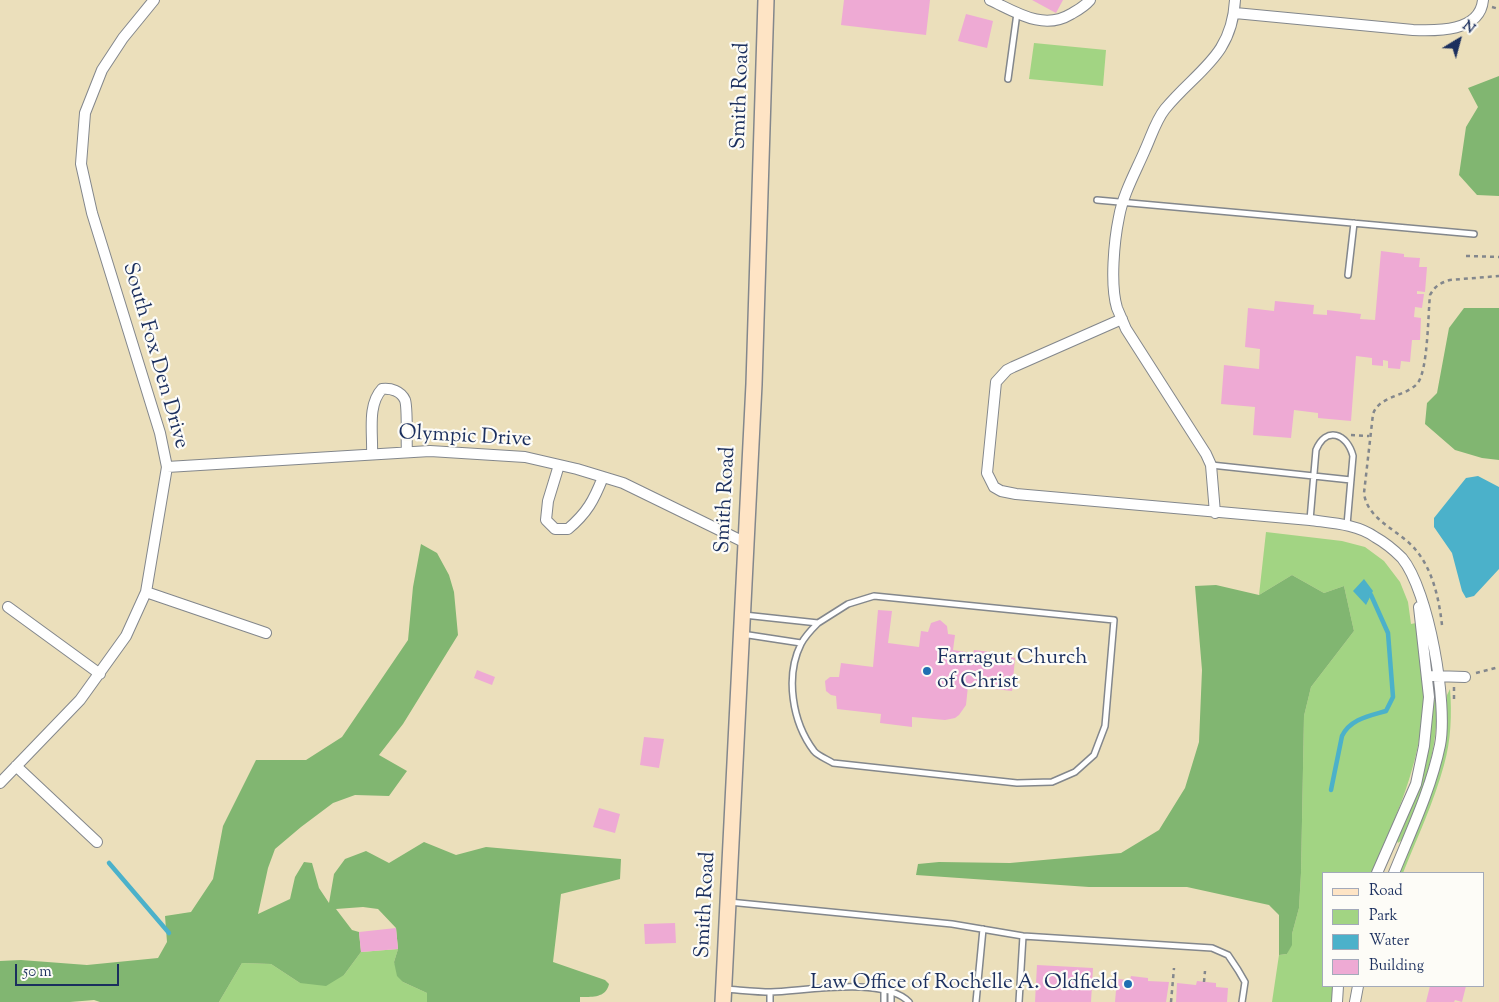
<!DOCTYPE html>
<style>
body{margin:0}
#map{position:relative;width:1499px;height:1002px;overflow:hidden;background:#ebdfbb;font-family:"Sorts Mill Goudy",serif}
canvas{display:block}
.legend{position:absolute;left:1322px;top:872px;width:162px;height:115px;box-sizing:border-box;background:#fdfcf7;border:1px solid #a3aaba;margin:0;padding:6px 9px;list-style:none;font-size:15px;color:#1b2f5e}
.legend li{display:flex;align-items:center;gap:10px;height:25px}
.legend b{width:25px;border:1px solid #a3aaba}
.north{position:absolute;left:1434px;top:15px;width:50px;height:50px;-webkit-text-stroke:4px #fdfcf7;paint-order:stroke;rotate:37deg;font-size:14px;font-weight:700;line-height:20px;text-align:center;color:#1b2f5e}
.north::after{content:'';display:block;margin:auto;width:18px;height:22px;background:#1b2f5e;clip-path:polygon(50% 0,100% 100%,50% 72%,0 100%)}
.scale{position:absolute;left:15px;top:964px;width:104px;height:22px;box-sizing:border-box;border:2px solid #1b2f5e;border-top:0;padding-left:6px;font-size:15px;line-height:18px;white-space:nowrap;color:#1b2f5e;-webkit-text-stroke:4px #fdfcf7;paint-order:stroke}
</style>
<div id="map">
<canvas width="1499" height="1002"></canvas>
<ul class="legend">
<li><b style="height:6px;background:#fee4c5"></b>Road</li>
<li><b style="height:14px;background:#a2d483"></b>Park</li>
<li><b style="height:14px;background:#4bb1ca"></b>Water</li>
<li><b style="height:14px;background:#eeaad4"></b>Building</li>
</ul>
<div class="north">N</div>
<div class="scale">50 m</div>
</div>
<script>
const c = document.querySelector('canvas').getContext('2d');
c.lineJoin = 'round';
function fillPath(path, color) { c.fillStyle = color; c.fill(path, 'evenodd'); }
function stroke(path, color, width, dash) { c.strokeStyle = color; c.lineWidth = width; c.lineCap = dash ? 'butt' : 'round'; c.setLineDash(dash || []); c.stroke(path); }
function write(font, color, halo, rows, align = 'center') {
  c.font = font + ' "Sorts Mill Goudy",serif'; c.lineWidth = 4.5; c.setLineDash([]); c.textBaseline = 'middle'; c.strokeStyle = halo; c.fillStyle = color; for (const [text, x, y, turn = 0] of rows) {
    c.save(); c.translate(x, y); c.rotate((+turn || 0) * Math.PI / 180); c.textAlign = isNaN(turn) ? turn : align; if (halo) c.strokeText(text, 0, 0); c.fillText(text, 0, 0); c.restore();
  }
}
const green = new Path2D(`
 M1034 43 1106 50 1103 86 1029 79Z
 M1266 532 1342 541 1365 547 1384 561 1400 582 1408 602 1411 624 1416 623C1419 650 1424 678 1423 704 1421 764 1395 819 1372 873H1323V986H1333L1332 1002H1272L1279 955 1287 954 1291 945 1292 934 1299 908 1301 873 1304 716 1311 687 1354 631 1344 586 1324 593 1292 575 1259 595Z
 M1450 689C1452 714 1451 741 1444 765 1434 802 1417 838 1403 873H1398L1446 729 1447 695Z
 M1434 700H1436C1440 749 1421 794 1403 839L1398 843 1396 839 1413 795 1432 701Z
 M398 949 394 962 403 982 427 993V1002H219L242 963 271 964 300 983 344 975 361 952Z`);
const forest = new Path2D(`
 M1499 76V196L1477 195 1459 175 1466 127 1478 107 1468 88Z
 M1464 308H1499V460L1482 458 1455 450 1425 424 1427 403 1437 393 1449 328Z
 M421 544 437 553 449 575 454 592 458 635 403 724 379 755 407 771 389 796 355 795 333 803 301 827 275 849 268 868 258 914 290 899 295 877 304 862 312 863 319 888 329 903 334 874 345 859 366 851 389 863 424 842 456 855 486 847 621 859 620 879 561 894 553 962 605 980 609 984C606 998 592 997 580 997V1002H427V993L403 982 397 976 394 962 398 949 396 928 378 909 363 907 336 909 352 930 359 932 361 952 344 975 326 986 300 983 271 964 242 963 219 1002H100L94 1000 70 1002H0V961L21 960 87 965 158 958 167 942 165 916 191 912 213 879 223 826 256 760H306L342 737 408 640 413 587Z
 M1292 575 1324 593 1344 586 1354 631 1311 687 1304 716 1301 873 1299 908 1292 934V945L1287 954 1279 955V915L1269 905 1187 887H1089L916 875 918 864 939 862 1010 863 1121 853 1159 830 1185 788 1199 742 1202 670 1195 586 1216 585 1259 595Z`);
const water = new Path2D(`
 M1478 476 1499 487V569L1474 596 1466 598 1462 591 1452 553 1434 527V518L1466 478Z
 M1364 579 1373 591 1366 605 1353 591Z`);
const stream = new Path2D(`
 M1331 790 1342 736C1350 719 1369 716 1386 711L1393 697 1388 633 1371 595
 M109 863 169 933`);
const building = new Path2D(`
 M844 0H930L926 35 841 25Z
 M1032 0H1063L1056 13Z
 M966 14 993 21 987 48 958 41Z
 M1381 251 1404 254V257L1420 258 1419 267H1427L1425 292 1417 291V294H1424L1422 308 1415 307 1414 317 1421 318 1420 340H1412L1410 362 1401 361 1400 369 1388 368V361L1383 360V366L1372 365V358L1356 356 1351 421 1318 418V413L1294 410 1291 438 1253 435 1255 407 1221 404 1224 365 1259 369 1260 349 1245 347 1248 308 1274 311 1275 301 1314 305 1313 314 1327 315V310L1361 314 1360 319 1375 320Z
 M878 610 892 611 888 643 919 647 921 631 928 632 931 623 940 620 947 626 948 634 955 635 953 650 973 653 974 650 999 653V655L1015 658 1012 691 968 686 966 705 959 715 955 718 945 720 912 717V727L880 723 881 714 837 709 836 696 831 695 826 691 825 681 830 677H839L841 663 873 667Z
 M477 670 495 677 492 685 474 678Z
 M644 737 664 739 659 768 640 765Z
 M599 808 620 814 615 833 593 827Z
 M675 923 676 943 645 944 644 924Z
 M396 928 398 949 361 952 359 932Z
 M1037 965 1093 968 1091 1002H1035Z
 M1131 976 1148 978V981L1169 982 1166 1002H1115L1117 979 1130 980Z
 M1197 981 1216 983V987L1228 988 1227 1002H1176L1177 983 1196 985Z
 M1430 986H1466L1462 1002 1455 1000 1454 1002H1426Z`);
const path = new Path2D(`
 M1492 7 1499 9
 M1466 256 1499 257
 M1351 435 1369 436
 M1442 625C1439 599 1433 570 1415 549 1399 530 1367 520 1364 493L1373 414C1379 396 1404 397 1417 384 1428 372 1428 314 1430 295 1435 286 1440 283 1450 280L1499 276
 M1476 673 1499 667
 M1454 699V687
 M1204 982 1205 971
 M1171 1002 1174 968`);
const lane = new Path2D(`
 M1008 79 1017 13
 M1097 200 1474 234
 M1348 275 1354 223
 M1211 465 1351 480
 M1310 520 1316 450C1326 426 1347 433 1353 456L1347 525
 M744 615 818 623 848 604 874 596 1114 620 1105 726 1094 755 1075 772 1052 782 1017 783 833 763C827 759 818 756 814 751 792 722 785 676 801 644 805 636 812 629 818 623
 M742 634 801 643
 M729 902 952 924 1023 936 1212 948 1228 955 1238 970 1245 982 1242 1002
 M725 989C740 990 756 992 771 992 805 991 884 976 909 1002
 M884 990V1002
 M770 992V1002
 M891 992V1002
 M976 1002 983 929
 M1019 1002 1023 936`);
const street = new Path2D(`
 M990 0C1016 12 1043 31 1071 14 1078 10 1084 7 1090 0
 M1235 13 1413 30C1437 31 1480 32 1483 0
 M1122 319 1013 367 1007 370 996 382 987 473 994 487 1001 491 1016 494 1310 520C1331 523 1357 524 1375 537 1384 542 1395 551 1402 558 1429 591 1448 704 1440 745 1431 789 1411 831 1394 873
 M372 454C373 433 367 405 382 389 391 388 401 391 405 400 408 408 406 442 407 452
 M559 465 548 501 546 520 555 529H568C587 513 594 500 603 477
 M167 467 430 451 525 457 577 469 623 483 746 543
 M1215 513 1211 465 1206 454 1126 329C1123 322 1120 315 1117 308 1110 285 1114 241 1119 217 1123 194 1136 171 1145 150 1151 137 1156 120 1165 109 1197 70 1232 57 1235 0
 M146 592 266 633
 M8 607 100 674
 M1433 676 1465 677
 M16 766 97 842
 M0 783 80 700 126 636 146 592 167 467 160 433 92 213 81 164 85 113 102 70 123 38 154 0
 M1377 873 1416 784 1424 746 1429 697 1419 607
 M1337 1002 1338 986
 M1355 1002 1358 986`);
const secondary = new Path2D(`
 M723 1002 754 384 766 0`);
const markers = [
 [927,671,5,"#1f6fb2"],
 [1128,984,5,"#1f6fb2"]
];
const streetNames = [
 ["Smith Road",742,96,-88],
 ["South Fox Den Drive",154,356,74],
 ["Olympic Drive",465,438,3],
 ["Smith Road",727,500,-87],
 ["Smith Road",707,905,-87]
];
const poiNames = [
 ["Farragut Church",937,659],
 ["of Christ",937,683],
 ["Law Office of Rochelle A. Oldfield",1118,984,"right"]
];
fillPath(green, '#a2d483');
fillPath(forest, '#81b671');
fillPath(water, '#4bb1ca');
stroke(stream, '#4bb1ca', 4.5);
fillPath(building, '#eeaad4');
stroke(lane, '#83878c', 8);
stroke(street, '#83878c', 12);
stroke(secondary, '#83878c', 18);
stroke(path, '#83878c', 2.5, [4, 4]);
stroke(lane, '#fff', 5);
stroke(street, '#fff', 10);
stroke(secondary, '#fee4c5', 15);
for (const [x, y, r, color] of markers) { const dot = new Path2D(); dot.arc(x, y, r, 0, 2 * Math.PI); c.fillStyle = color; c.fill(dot); stroke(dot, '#fdfcf7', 2); }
write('21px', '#1b2f5e', '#fdfcf7', streetNames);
write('21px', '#1b2f5e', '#fdfcf7', poiNames, 'left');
</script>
